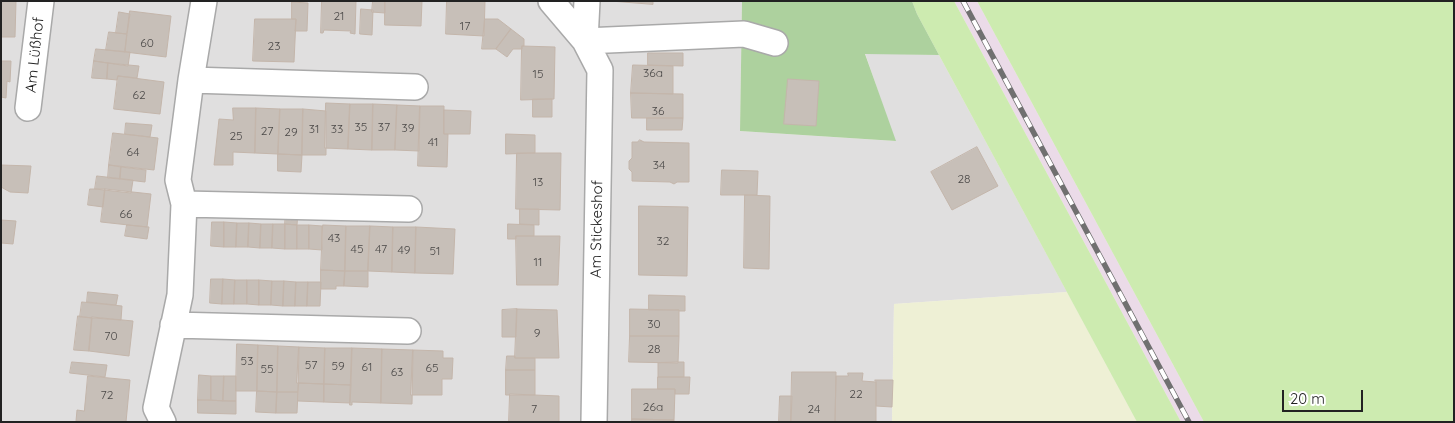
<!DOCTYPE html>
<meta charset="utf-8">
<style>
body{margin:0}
#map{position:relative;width:1455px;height:423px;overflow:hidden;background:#f2efe9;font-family:Quicksand,sans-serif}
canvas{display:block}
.frame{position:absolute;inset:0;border:2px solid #222;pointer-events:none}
.scale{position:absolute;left:1282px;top:390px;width:81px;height:22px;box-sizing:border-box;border:2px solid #222;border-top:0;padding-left:6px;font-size:15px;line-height:18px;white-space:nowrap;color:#222;-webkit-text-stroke:4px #fff;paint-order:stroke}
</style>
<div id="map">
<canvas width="1455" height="423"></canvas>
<div class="frame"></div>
<div class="scale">20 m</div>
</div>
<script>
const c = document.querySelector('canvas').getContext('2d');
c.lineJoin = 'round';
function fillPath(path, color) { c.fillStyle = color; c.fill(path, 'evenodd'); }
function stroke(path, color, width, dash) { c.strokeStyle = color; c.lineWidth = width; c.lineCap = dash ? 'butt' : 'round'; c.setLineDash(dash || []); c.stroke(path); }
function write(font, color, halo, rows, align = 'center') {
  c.font = font + ' Quicksand,sans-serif'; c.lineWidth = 4.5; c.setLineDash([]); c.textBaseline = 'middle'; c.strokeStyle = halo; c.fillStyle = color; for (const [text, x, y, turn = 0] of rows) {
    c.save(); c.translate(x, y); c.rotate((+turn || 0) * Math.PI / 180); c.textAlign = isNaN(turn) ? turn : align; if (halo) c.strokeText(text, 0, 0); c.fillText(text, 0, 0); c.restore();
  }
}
const residential = new Path2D(`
 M1 1H742L740 131 895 141 865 53 939 55 1067 292 894 304 892 422H1Z`);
const industrial = new Path2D(`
 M954 1H977L1204 422H1181Z`);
const farmland = new Path2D(`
 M1067 292 1137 422H892L894 304Z`);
const grass = new Path2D(`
 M912 1H954L1181 422H1137L939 55 917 14Z
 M977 1H1454V422H1204Z`);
const forest = new Path2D(`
 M742 1H912L917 14 939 55 865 54 896 141 740 131Z`);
const building = new Path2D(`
 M1 1H16L15 37H1Z
 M322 1H356L355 34 350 33 351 31 324 30 323 33H321Z
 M373 1H385V13L372 12Z
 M385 1H422L421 26 385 25Z
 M447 1H485L484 36 446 34Z
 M611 1H653V4Z
 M292 2 308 3 307 31H295L296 19H292Z
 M361 9 373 10 372 35 360 34Z
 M130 11 171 16 166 57 125 52Z
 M119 12 130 14 127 34 116 33Z
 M255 19H296L294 62 253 61Z
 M485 19H498L511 29 496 49H482Z
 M511 29 524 39V46H522V49H513L507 57 496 49Z
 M109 32 127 34 125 52 106 50Z
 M522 46 555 47 554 99 521 100Z
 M96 49 130 52 128 66 94 61Z
 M648 53H683V66L648 65Z
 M1 61H11L10 82 7 81 6 98 1 97Z
 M94 61 108 63 107 79 92 78Z
 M108 63 139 66 137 78 118 76 117 80 107 79Z
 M633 65 673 66V94L631 93Z
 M118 76 164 82 160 114 114 109Z
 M788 79 819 81 816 126 784 124Z
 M631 93 683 94V118H632Z
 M533 99H552V117H533Z
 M326 103 350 104 348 149 325 148Z
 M350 104H373L372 150 348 149Z
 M373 104 397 105 395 150H372Z
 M397 105 420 106 419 151 395 150Z
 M420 106H444V134H448L447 167 418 166Z
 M233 108H256L255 153 233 152V165H214L219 119 233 120Z
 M256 108 280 109 278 154 255 153Z
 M280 109H303L302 155 278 154Z
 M303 109 326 111V155H302Z
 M444 110 471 111 470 134H444Z
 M647 118H683L682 130H647Z
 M126 123 152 125 150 137 125 134Z
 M113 133 158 138 154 170 109 165Z
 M506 134 535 135V153L506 154Z
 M640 140 644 142 689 143V182H677L674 184 670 182 632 181V172L629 169V161L632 158V142H637Z
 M977 147 998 186 952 210 931 172Z
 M517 153H561L560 210 516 209Z
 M278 154 302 155 301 172 278 171Z
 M1 165 31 166 28 193 10 192 1 187Z
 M109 165 121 167 120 179 108 178Z
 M121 167 146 170 145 182 120 179Z
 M722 170 758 171 757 195H721Z
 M97 176 133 180 131 193 95 189Z
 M90 189H105L103 207 88 205Z
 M105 189 151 194 147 227 101 222Z
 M745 195 770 196 769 269 744 268Z
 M639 206 688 207 687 276 639 275Z
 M520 209H539V225L520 224Z
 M286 212H298L297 225 285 224Z
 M1 220 16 221 13 244 1 243Z
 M212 222H224V247L211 246Z
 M224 222 237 223 236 247H224Z
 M237 223H249L248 247H236Z
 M249 223 261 224 260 248 248 247Z
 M261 224H273L272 248H260Z
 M273 224H285V249L272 248Z
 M285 224 297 225V249H285Z
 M508 224 534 225V236H516V239H508Z
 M127 225 149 227 147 239 125 236Z
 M297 225H309V249H297Z
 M309 225 322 226V250L309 249Z
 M323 225 346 226 345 271 321 270Z
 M346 226H370L368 271H345Z
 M370 226 393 227 392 272 368 271Z
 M393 227H416L415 273 392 272Z
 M416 227 455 229 453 274 415 273Z
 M516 236H560L558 285H517Z
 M321 270 345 271 344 286H336V289H321Z
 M345 271H368V287L344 286Z
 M211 279H223L222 304 210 303Z
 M223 279 235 280 234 304H222Z
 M235 280H247V304H234Z
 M247 280H259V305L247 304Z
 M259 280 272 281 271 305H259Z
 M272 281H284L283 306 271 305Z
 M284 281 296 282 295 306H283Z
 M296 282H308L307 306H295Z
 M308 282H321L320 306H307Z
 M88 292 118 295 116 305 87 302Z
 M649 295 685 296V311H679V310H649Z
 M82 302 122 306 121 320 80 317Z
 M517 309 557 310 559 358H515Z
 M517 309 516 337H502V310Z
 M630 309 679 310V336H630Z
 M78 316 92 318 89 351 74 350Z
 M92 317 133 321 129 356 89 351Z
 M630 336H679L678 363 629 362Z
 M237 344 258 345 257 391H236Z
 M258 345 278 346 277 392 257 391Z
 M278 346 299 347 298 392H277Z
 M299 347 325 348 324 384 297 383Z
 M325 348H352L351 385 324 384Z
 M352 348 382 349 381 403 352 402V405H350Z
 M382 349 413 350 412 404 381 403Z
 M413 350 443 351V358H453L452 379H442V395H411Z
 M507 356H515V358H535V370H506Z
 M72 362 107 365 105 377 70 373Z
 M678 362H684V377H658V363Z
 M506 370H535V395H506Z
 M792 372H836L835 422H791Z
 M848 373H863L862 381 876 382V422H835L836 376H848Z
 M199 375 211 376V400H198Z
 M88 376 130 380 126 422 76 421 77 410 84 411Z
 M211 376H224L223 401 211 400Z
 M224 376H236V401H223Z
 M658 377H690L689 394H675V389H658Z
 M875 380H893L892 407 876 406V382Z
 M299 383 324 384V402L298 401Z
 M324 384 351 385 350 403 324 402Z
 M632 389H675L674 420 632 419Z
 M257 391 277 392 276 413 256 412Z
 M277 392H298L297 413H276Z
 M510 394 559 396V422H509Z
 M780 396H792L791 422H779Z
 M198 400 236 401V414L198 413Z
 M632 419 674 420V422H632Z`);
const minor = new Path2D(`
 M551 1 585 41 600 70 594 422
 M587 1 585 41 744 34 775 43
 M191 80 415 87
 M28 108 41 1
 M184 204 409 209
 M173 325 408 331
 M163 422 156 408 180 295 184 204 178 180 191 80 204 1`);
const rail = new Path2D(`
 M963 1 1189 422`);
const numberNames = [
 ["21",339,16],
 ["17",465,26],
 ["60",147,43],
 ["23",274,46],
 ["36a",653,73],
 ["15",538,74],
 ["62",139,95],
 ["36",658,111],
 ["35",361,127],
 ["37",384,127],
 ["39",408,128],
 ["31",314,129],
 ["33",337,129],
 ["27",267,131],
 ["29",291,132],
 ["25",236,136],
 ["41",433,142],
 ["64",133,152],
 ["34",659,165],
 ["28",964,179],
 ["13",538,182],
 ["66",126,214],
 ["43",334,238],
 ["32",663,241],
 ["45",357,249],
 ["47",381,249],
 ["49",404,250],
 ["51",435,251],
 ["11",538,262],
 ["30",654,324],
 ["9",537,333],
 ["70",111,336],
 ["28",654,349],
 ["53",247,361],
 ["57",311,365],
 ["59",338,366],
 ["61",367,367],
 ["65",432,368],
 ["55",267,369],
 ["63",397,372],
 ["22",856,394],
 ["72",107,395],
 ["26a",653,407],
 ["7",534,409],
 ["24",814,409]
];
const streetNames = [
 ["Am Lüßhof",35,55,-84],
 ["Am Stickeshof",597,229,-89]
];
fillPath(residential, '#e0dfdf');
fillPath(industrial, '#ebdbe8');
fillPath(farmland, '#eef0d5');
fillPath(grass, '#cdebb0');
fillPath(forest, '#add19e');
fillPath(building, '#c7bfb8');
stroke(building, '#c4b6ab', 1);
stroke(minor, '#a9a9a9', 28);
stroke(minor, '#fff', 25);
stroke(rail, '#707070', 5.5);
stroke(rail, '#fff', 4, [11]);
write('12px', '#4b4948', null, numberNames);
write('15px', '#222', '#fff', streetNames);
</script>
